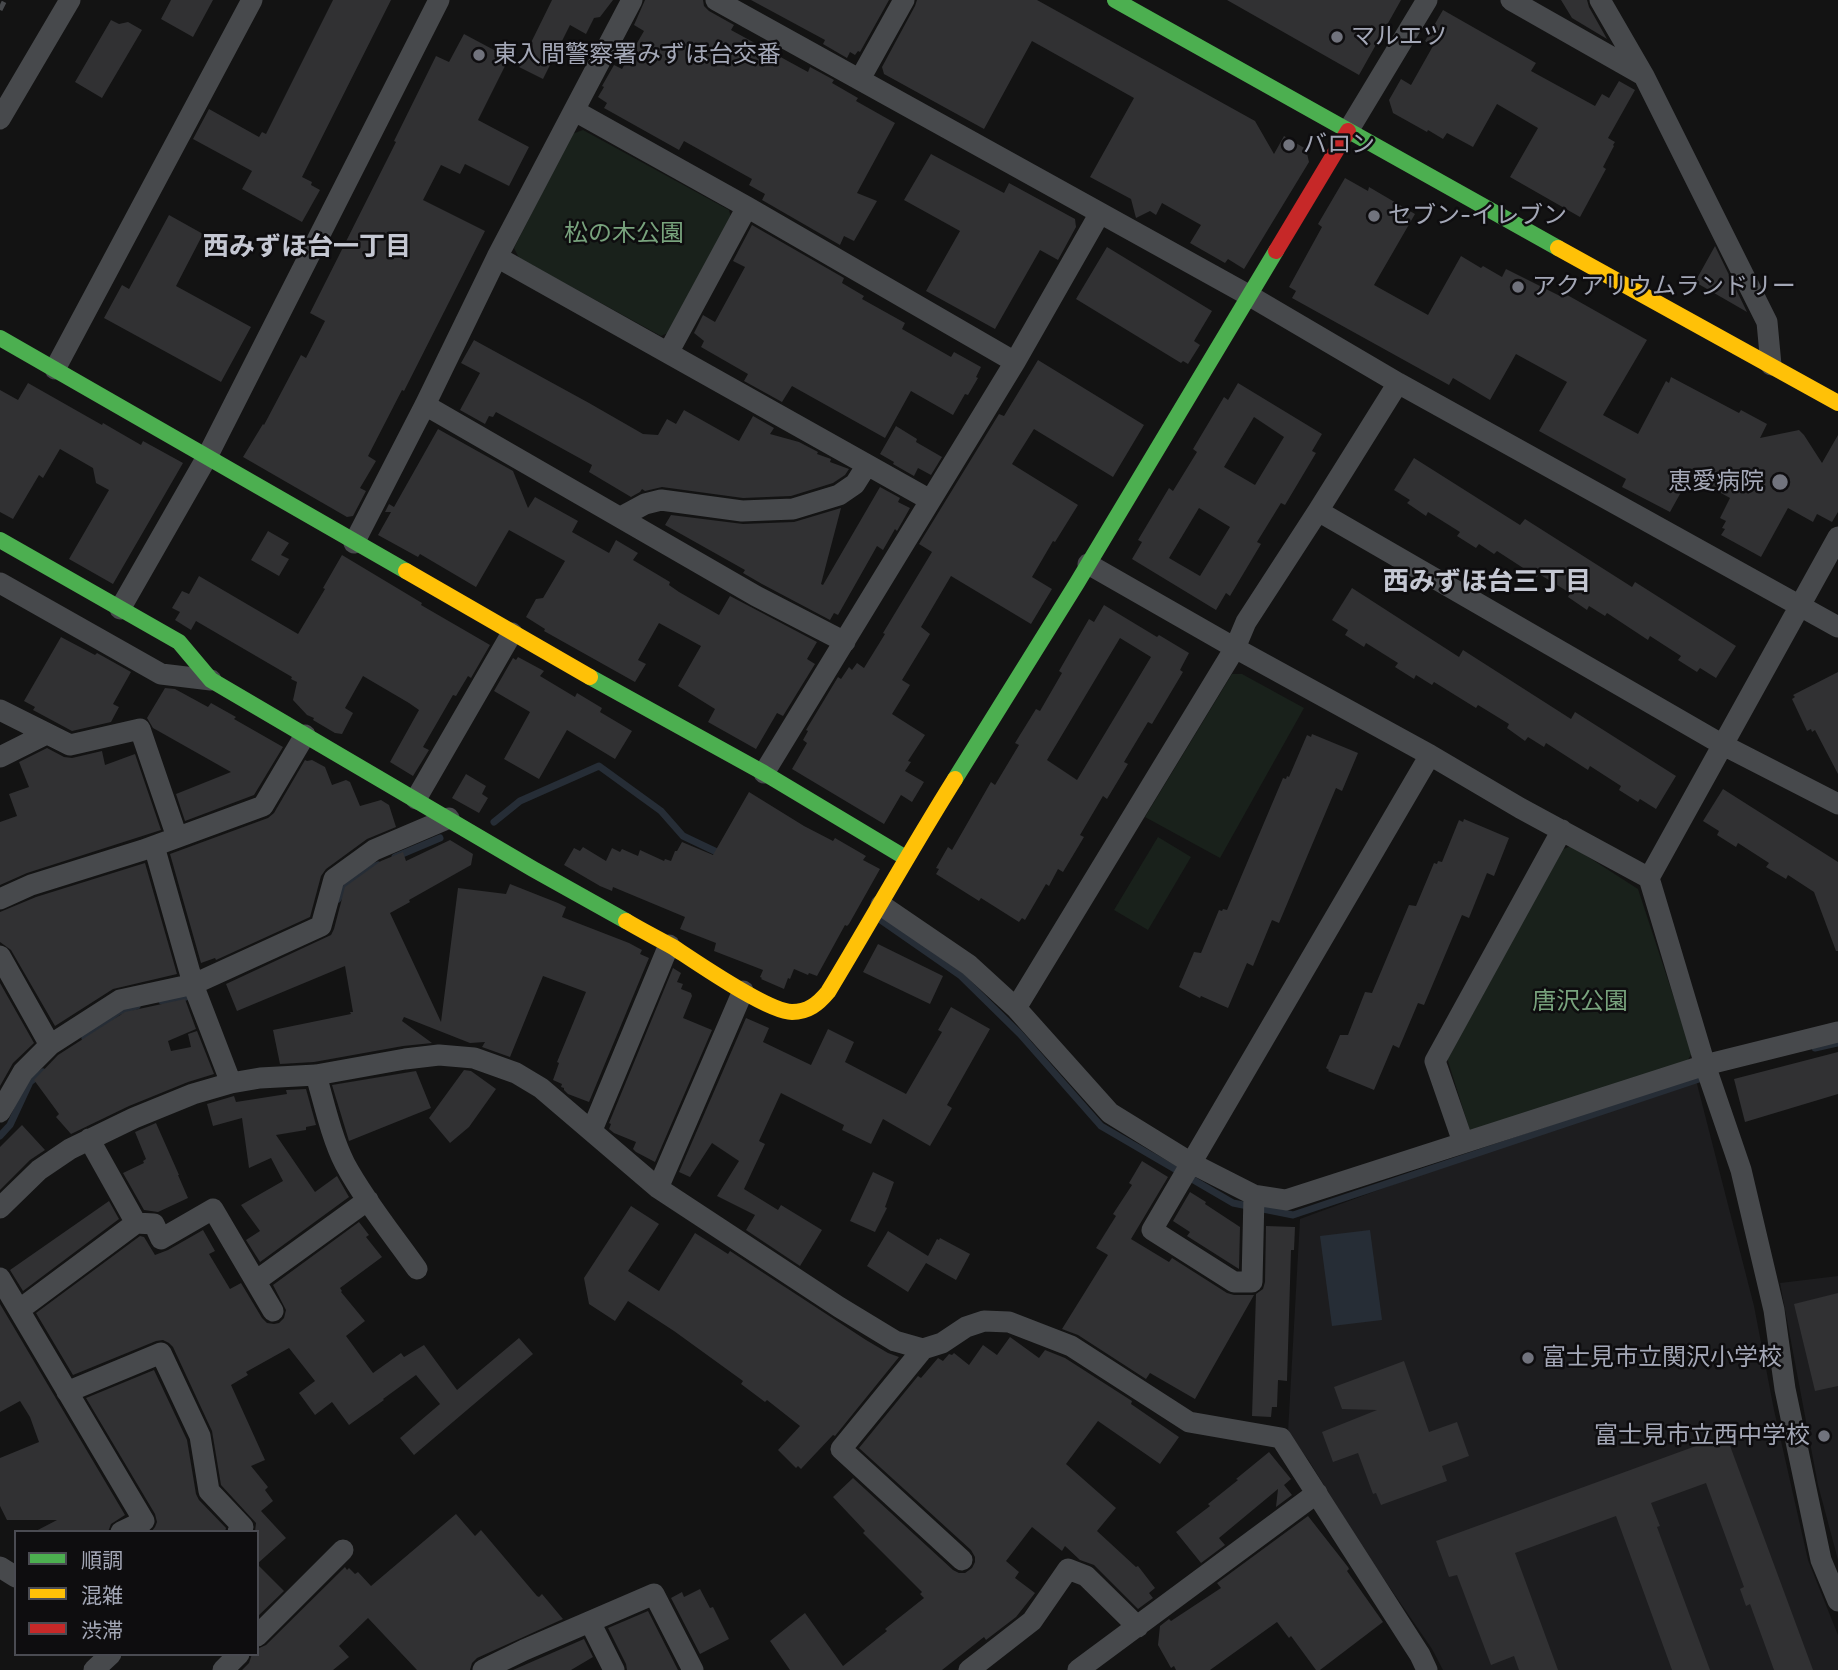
<!DOCTYPE html>
<meta charset="utf-8">
<style>
body{margin:0}
#map{position:relative;width:1838px;height:1670px;overflow:hidden;background:#131313;font-family:Inter,"Noto Sans JP",sans-serif}
canvas{display:block}
.legend{position:absolute;left:14px;top:1530px;width:245px;height:126px;box-sizing:border-box;background:#0e0d0f;border:2px solid #4a4b52;margin:0;padding:9px 12px;list-style:none;font-size:21px;color:#a3a7b6}
.legend li{display:flex;align-items:center;gap:14px;height:35px}
.legend b{width:35px;border:2px solid #4a4b52}
</style>
<div id="map">
<canvas width="1838" height="1670"></canvas>
<ul class="legend">
<li><b style="height:9px;background:#4caf50"></b>順調</li>
<li><b style="height:9px;background:#ffc107"></b>混雑</li>
<li><b style="height:9px;background:#c62828"></b>渋滞</li>
</ul>
</div>
<script>
const c = document.querySelector('canvas').getContext('2d');
c.lineJoin = 'round';
function fillPath(path, color) { c.fillStyle = color; c.fill(path, 'evenodd'); }
function stroke(path, color, width, dash) { c.strokeStyle = color; c.lineWidth = width; c.lineCap = dash ? 'butt' : 'round'; c.setLineDash(dash || []); c.stroke(path); }
function write(font, color, halo, rows, align = 'center') {
  c.font = font + ' Inter,"Noto Sans JP",sans-serif'; c.lineWidth = 5; c.setLineDash([]); c.textBaseline = 'middle'; c.strokeStyle = halo; c.fillStyle = color; for (const [text, x, y, turn = 0] of rows) {
    c.save(); c.translate(x, y); c.rotate((+turn || 0) * Math.PI / 180); c.textAlign = isNaN(turn) ? turn : align; if (halo) c.strokeText(text, 0, 0); c.fillText(text, 0, 0); c.restore();
  }
}
const built = new Path2D(`
 M1687 1076 1696 1080 1754 1306 1774 1410 1808 1560 1838 1635V1670H1443L1432 1649 1366 1553 1309 1461 1288 1432 1300 1219Z
 M1838 1276V1560L1818 1485 1780 1283Z`);
const green = new Path2D(`
 M583 130 729 210 731 218 668 333 661 336 519 258 514 248 572 134Z
 M1232 674H1242L1304 708 1220 858 1145 817Z
 M1158 837 1191 857 1148 930 1114 910Z
 M1571 846 1638 889 1692 1053 1686 1063 1471 1134 1447 1058 1561 850Z`);
const water = new Path2D(`
 M1370 1230 1382 1320 1332 1326 1320 1236Z`);
const stream = new Path2D(`
 M494 822 520 801 599 766 661 811 683 836 723 855
 M395 857 440 838
 M338 899C350 879 357 874 378 865
 M879 919 961 976 1020 1034 1101 1126 1233 1203 1293 1215 1705 1077
 M162 1001 183 998 195 994
 M85 1038 118 1012 137 1006
 M1815 1048 1838 1043
 M0 1136 10 1125 30 1082 43 1072`);
const building = new Path2D(`
 M171 0H213L193 37 161 19Z
 M333 0H391L302 177 312 182 311 185 320 190 302 222 242 189 252 171 193 139 209 109 259 137 262 132 266 134Z
 M552 0H613L600 17 594 18 586 34 570 25 543 79 519 67Z
 M645 0H703L704 6 709 11 734 25 731 30 808 72 810 67 834 80 832 83 858 98 856 101 895 123 857 193 877 201 854 241 844 236 840 245 762 200 765 194 749 185 752 179 684 141 679 150 604 108 607 103 598 97 604 87 602 86 614 65 622 69 644 31 634 25Z
 M751 0H889L860 52 858 51 855 55 850 52 847 58 823 44 825 40Z
 M917 0H1037L1255 121 1274 154 1284 136 1306 149 1309 162 1244 269 1228 259 1225 263 1190 243 1201 225 1162 203 1156 215 1150 211 1136 218 1131 199 1090 177 1134 98 1032 41 984 129 884 74 882 67 915 6Z
 M1227 0H1401L1359 75Z
 M1561 0H1587L1589 7 1607 39 1572 18Z
 M1443 10 1536 63 1531 71 1595 106 1602 94 1609 98 1619 81 1635 90 1608 138 1615 142 1613 145 1614 146 1603 167 1606 169 1580 217 1510 177 1538 128 1497 104 1473 147 1447 133 1443 139 1428 130 1427 132 1393 113 1389 100 1401 79 1411 85 1433 46 1425 41Z
 M111 20 119 24 128 22 142 30 102 98 75 82Z
 M464 34 509 58 478 120 529 147 509 186 465 164 460 174 441 165 423 200 485 231 404 391 402 390 368 456 376 461 360 488 366 491 353 516 347 517 243 457 263 424 264 425 301 355 306 358 325 321 310 313 396 142 394 141 436 56 449 62Z
 M931 154 1004 193 1009 183 1075 219 1076 227 1058 260 1040 250 995 329 926 291 960 231 904 200Z
 M1345 178 1368 191 1369 187 1415 214 1374 285 1428 315 1461 256 1481 268 1483 266 1502 277 1506 269 1560 296 1562 292 1647 340 1603 415 1638 434 1666 381 1669 383 1671 377 1739 413 1741 410 1767 424 1760 438 1799 430 1804 435 1822 463 1838 435V512L1832 522 1817 514 1813 522 1788 508 1761 557 1721 535 1725 529 1722 528 1726 521 1720 518 1730 498 1690 476 1670 512 1622 487 1626 479 1539 431 1567 382 1516 354 1490 400 1453 378 1449 385 1292 298 1296 291 1289 287 1322 227 1318 224Z
 M169 215 203 234 176 286 251 327 221 382 104 318 122 285 129 289Z
 M752 225 844 278 842 283 864 296 862 299 905 323 902 329 951 357 954 352 981 367 976 377 978 378 968 395 965 394 953 415 911 391 885 438 792 386 782 402 744 381 748 374 701 347 704 341 694 333 703 315 715 322 745 267 733 261Z
 M1715 246 1747 312 1695 282Z
 M1107 247 1212 311 1194 341 1200 345 1188 364 1183 361 1181 363 1076 299Z
 M474 340 589 403 643 434 658 435 667 419 676 424 684 410 739 441 753 416 774 428 770 434 799 442 818 452 817 454 831 459 830 462 849 469 845 475 833 483 791 496 743 498 662 487 645 491 642 489 640 492 631 497 589 472 592 465 496 412 493 417 489 416 485 424 460 410 480 373 461 363Z
 M1038 360 1144 425 1113 477 1034 429 1012 464 1078 505 1055 542 1053 541 1032 577 1052 589 1031 624 951 576 921 627 930 634 902 680 910 685 892 714 925 735 908 761 911 762 905 771 924 782 912 802 901 795 884 824 792 769 807 743 803 740 808 731 806 730 838 677 841 679 849 667 852 670 857 663 864 668 885 634 883 633 932 552 919 544 999 414 1004 416Z
 M28 383 102 425 103 423 141 445 143 441 183 463 113 584 69 559 109 490 96 483 93 468 60 449 43 478 39 475 13 519 0 512V390L18 400Z
 M1238 383 1322 434 1312 451 1316 453 1285 505 1281 503 1257 542 1261 544 1230 596 1226 593 1216 610 1132 559 1142 542 1138 540 1169 488 1173 491 1197 452 1193 449 1224 397 1228 400ZM1254 417 1284 437 1255 485 1224 467ZM1199 508 1230 527 1200 576 1169 558Z
 M896 426 917 439 916 442 942 457 931 475 918 468 914 476 893 464 894 462 880 454Z
 M438 429 513 471 528 508 535 497 578 521 572 532 609 553 616 540 638 553 633 560 670 582 669 585 679 592 719 615 730 596 817 642 807 659 815 664 783 716 777 713 756 749 708 722 715 709 678 686 701 646 659 623 638 660 646 664 635 682 544 631 545 629 526 617 536 599 543 598 565 561 509 530 476 587 420 554 418 557 378 535 391 512H385L389 504 394 507Z
 M1414 458 1520 525 1525 519 1632 587 1635 582 1736 646 1716 678 1700 668 1697 672 1678 660 1681 656 1650 636 1648 640 1607 613 1605 616 1589 606 1587 610 1568 597 1570 593 1539 574 1537 577 1497 551 1494 554 1479 544 1476 548 1457 536 1460 532 1428 512 1426 516 1407 503 1410 500 1394 490Z
 M880 487 900 498 898 502 910 508 897 531 895 529 883 550 877 546 838 615 834 613 830 620 762 584 743 573 745 570 665 525 671 515 743 524 794 522 841 508 821 584 823 585Z
 M268 531 289 543 281 555 289 559 279 576 251 560Z
 M342 555 422 603 421 605 490 645 471 678 468 676 456 696 453 695 423 747 429 750 413 776 390 762 419 710 409 703 363 676 345 708 353 713 342 734 335 733 313 720 314 718 307 715 293 700 297 682 291 679 292 677 196 621 191 630 175 620 180 612 172 608 182 591 189 594 199 576 298 634 325 589 323 588Z
 M1352 588 1459 657 1463 650 1571 719 1575 712 1676 776 1656 809 1640 799 1638 802 1619 790 1621 786 1590 766 1588 770 1546 743 1544 747 1528 737 1525 741 1507 728 1509 724 1478 705 1476 708 1434 682 1432 685 1416 675 1414 679 1395 667 1398 663 1366 643 1364 647 1345 635 1348 630 1332 620Z
 M1104 605 1157 637 1159 635 1189 653 1180 670 1183 672 1152 724 1148 722 1124 762 1128 764 1107 799 1103 796 1080 835 1084 837 1063 872 1058 869 1049 886 1046 884 1025 920 1022 918 1019 922 981 898 979 901 936 874 939 869 936 868 948 847 952 850 991 782 995 785 1019 745 1015 743 1036 709 1040 711 1062 673 1059 671 1089 619 1094 622ZM1120 638 1151 657 1077 780 1047 760Z
 M61 637 95 655 97 653 131 672 113 704 119 707 111 722 72 731 33 710 35 707 24 701Z
 M518 657 544 671 540 676 575 697 577 693 602 708 600 712 632 731 615 759 567 730 539 779 504 759 530 712 494 691 513 658 516 660Z
 M1838 672V774L1815 730 1812 732 1811 729 1807 731 1792 699 1795 697 1793 695Z
 M165 688 175 689 208 707 211 703 236 717 234 719 283 747 254 795 185 821 176 794 231 772 153 728 147 718Z
 M1312 734 1358 753 1342 791 1336 788 1279 923 1272 920 1253 966 1247 963 1228 1008 1201 996 1200 998 1179 987 1194 952 1201 953 1219 910 1222 911 1223 909 1227 910 1283 778 1286 779 1287 776 1289 777 1307 735 1311 737Z
 M47 748 64 757 72 758 102 751 105 765 135 754 161 830 27 873 0 885V822L17 816 9 794 29 787 19 762Z
 M305 760 307 761 312 760 325 767 332 785 346 780 350 782 360 806 381 800 389 805 396 827 367 839 326 869 321 876 310 917 216 960 215 958 201 963 170 854 268 818 274 813Z
 M466 774 486 786 482 794 488 798 479 813 452 798Z
 M1723 789 1838 862V951H1836L1814 892 1788 875 1786 879 1766 867 1769 863 1738 843 1736 847 1717 835 1719 831 1703 821Z
 M749 792 804 826 833 841 835 838 866 856 863 860 880 869 849 924 847 926 845 925 817 976 809 973 808 975 794 969 790 979 788 978 784 989 761 979 762 978 760 977 763 970 714 951 716 943 680 929 685 917 613 887 612 891 600 886 564 865 574 848 580 851 583 847 606 861 612 848 620 852 622 849 638 856 640 850 664 861 665 859 671 861 675 851H677L682 842 713 855Z
 M1464 819 1509 838 1494 876 1487 873 1469 918 1462 915 1424 1005 1418 1003 1399 1048 1393 1045 1374 1090 1328 1071 1329 1070 1326 1068 1340 1035H1348L1365 992 1372 993 1409 905 1416 906 1434 863 1437 864 1438 861 1442 862 1459 820 1463 822Z
 M450 840 473 854 471 865 409 900 410 902 390 913 441 1022 458 888 506 894 510 884 558 903 566 907 562 917 629 943 642 950 640 954 649 958 589 1102 568 1094 564 1090V1088L561 1087 562 1084 553 1080 559 1063 557 1062 586 992 543 976 510 1057 482 1047 485 1042 470 1043 404 1017 402 1021 432 1043 403 1046 314 1062 280 1064 273 1030 351 1014 350 1012H353L345 966 237 1011 226 984 331 935 334 929 345 887 381 861 403 852 406 861Z
 M145 863 177 974 113 989 55 1026 11 950 0 942V912L36 897Z
 M878 944 943 976 930 1004 863 972Z
 M673 968 681 973 677 982 683 984 681 989 691 993 692 996 683 1018 712 1030 655 1162 636 1152 633 1149 636 1142 614 1133 609 1129 611 1124 609 1123Z
 M0 983 34 1043 13 1063 0 1086Z
 M185 999 196 1029 168 1041 171 1051 191 1047 188 1034 197 1031 214 1074 188 1082 129 1106 71 1134 56 1117 59 1114 34 1080 58 1055 125 1012Z
 M951 1007 990 1029 947 1105 952 1108 930 1146 883 1119 871 1144 842 1130 844 1125 781 1093 759 1141 765 1144 744 1189 778 1210 781 1205 822 1230 800 1266 746 1230 755 1215 717 1196 739 1161 712 1143 690 1177 679 1172 746 1018 769 1028 763 1042 811 1065 828 1029 854 1042 845 1062 906 1094 942 1032 938 1030Z
 M1838 1052V1094L1745 1122 1734 1079Z
 M464 1070 471 1071 496 1089 469 1127 450 1143 429 1118Z
 M416 1071 431 1108 349 1141 332 1085Z
 M306 1089 316 1125 306 1127V1130L276 1135 315 1192 337 1176 349 1197 260 1262 246 1240 260 1231 241 1205 283 1181 271 1158 249 1168 242 1118 213 1126 207 1104 234 1096 236 1102 287 1094 286 1090Z
 M156 1123 179 1175H178L188 1198 158 1212 144 1210 123 1173 144 1163 143 1161 146 1159 135 1132Z
 M22 1125 45 1150 30 1160 0 1190V1147Z
 M1142 1161 1168 1177 1131 1239 1169 1262 1172 1258 1227 1293 1234 1295H1254L1195 1399 1150 1373 1146 1379 1078 1335 1062 1329 1108 1255 1096 1248 1116 1216 1113 1214 1132 1185 1129 1183Z
 M873 1172 894 1182 885 1207 887 1208 875 1232 850 1221Z
 M1190 1192 1206 1202 1205 1204 1240 1227 1239 1269 1187 1236 1190 1232 1173 1221Z
 M109 1201 119 1219 23 1291 10 1270Z
 M631 1206 659 1224 628 1271 659 1291 695 1233 728 1254 730 1251 866 1340 888 1353 899 1357 835 1436 833 1435 801 1469 798 1466 796 1468 778 1450 800 1426 767 1400 765 1402 741 1384 743 1381 674 1331 628 1301 615 1321 589 1304 584 1278Z
 M359 1222 369 1235 366 1237 382 1257 340 1288 342 1291 341 1292 365 1321 346 1336 373 1373 401 1353 404 1357 424 1345 457 1390 519 1338 533 1354 414 1455 400 1438 440 1404 416 1375 383 1399 384 1400 349 1425 332 1402 315 1415 299 1393 315 1381 289 1348 246 1372 248 1375 231 1385 265 1460 251 1466 268 1487 265 1490 273 1501 261 1511 286 1538 257 1564V1532H255L256 1523 221 1485 212 1431 173 1347 169 1343 163 1340 156 1341 73 1375 36 1313 140 1236 144 1237 155 1255 168 1250 203 1230 215 1251 209 1254 230 1289 241 1283 262 1318 267 1323 274 1324 279 1323 284 1318 286 1310 273 1285Z
 M1266 1226 1295 1227 1294 1250H1291L1287 1381 1278 1380 1277 1407H1272L1271 1417 1252 1416 1256 1294 1263 1289 1265 1282Z
 M888 1231 928 1256 937 1239 939 1240 940 1238 970 1254 956 1280 926 1263 908 1292 867 1266Z
 M1838 1293V1386L1815 1391 1794 1304Z
 M0 1304 125 1515 111 1524 108 1532H34L57 1520H7L0 1506V1458L39 1442 30 1417 20 1401 0 1412Z
 M1010 1337 1039 1358 1045 1350 1065 1358 1132 1401 1131 1404 1179 1437 1160 1464 1098 1421 1066 1464 1116 1508 1097 1531 1136 1567 1138 1566 1155 1588 1149 1593 1153 1598 1138 1609 1094 1565 1080 1560 1065 1546 1062 1551 1032 1527 1006 1561 1019 1572 1015 1578 1035 1593 1016 1617 986 1640 984 1637 942 1670H790L770 1641 805 1613 843 1666 887 1631 885 1629 924 1598 920 1594 922 1592 863 1533 865 1531 833 1497 853 1478 953 1570 959 1573H965L972 1568 975 1562V1557L971 1550 859 1448 918 1376 921 1378 938 1358 943 1361 949 1354 952 1355 954 1353 969 1365 983 1345 997 1355Z
 M1404 1361 1429 1432 1457 1422 1469 1456 1442 1466 1447 1481 1381 1505 1376 1493 1373 1494 1358 1453 1333 1462 1322 1432 1377 1410 1342 1409 1334 1387Z
 M154 1370 187 1440 196 1494 199 1500 226 1528 225 1532H151L155 1527 157 1522 155 1514 86 1398Z
 M1726 1435 1813 1670H1774L1750 1604 1746 1606 1740 1589 1744 1587 1706 1483 1651 1503 1660 1526 1657 1527 1710 1670H1672L1616 1516 1515 1553 1558 1670H1519L1514 1656 1491 1665 1457 1575 1449 1577 1436 1541Z
 M1269 1452 1291 1479 1284 1485 1292 1495 1276 1507 1278 1489 1219 1538 1225 1545 1201 1563 1176 1532 1210 1506 1208 1504 1238 1480 1236 1479Z
 M456 1514 475 1536 481 1530 537 1596 539 1597 542 1594 563 1619 477 1658 472 1663 470 1670H417L368 1618 339 1646 349 1657 333 1670H242L249 1663 252 1654H257V1649L266 1645 345 1567 347 1570 349 1568 355 1574 358 1572 371 1586Z
 M1308 1516 1348 1567 1349 1569 1347 1571 1383 1622 1320 1670H1316L1291 1636 1289 1638 1277 1622 1210 1670H1176L1174 1666 1171 1668 1158 1645 1160 1626 1169 1619 1171 1621 1221 1588 1217 1583Z
 M257 1564 284 1591 257 1617Z
 M700 1589 710 1608 713 1607 729 1639 700 1654 671 1598 682 1592 684 1597Z
 M648 1611 678 1670H627L626 1664 608 1628Z
 M584 1639 593 1657 571 1670H513Z`);
const street = new Path2D(`
 M716 0 1250 296 1398 383 1838 627
 M1511 0 1643 75
 M1600 0 1644 76 1767 322 1771 365
 M860 79 904 0
 M575 111 747 207 1015 362
 M0 119 70 0
 M1348 131 1427 0
 M497 257 930 500
 M668 353 747 207
 M55 369 252 0
 M425 405 756 596 845 642
 M1318 511 1723 745 1838 804
 M621 517 645 504 661 500 742 511 793 509 839 495 855 484 867 465
 M354 543 425 405 497 257 632 0
 M1088 564 1235 648 1430 755 1520 808 1649 878 1705 1065 1741 1170 1774 1310 1785 1389 1821 1560 1838 1601
 M0 583 161 674 211 680
 M120 609 207 457 439 0
 M0 710 70 745 140 729 177 837
 M0 757 46 734
 M764 773 1015 362 1100 213
 M416 799 512 633
 M154 846 194 987 231 1083
 M1649 878 1838 537
 M0 899 31 885 143 850 263 806 305 735
 M881 905 969 965 1016 1008 1110 1113 1191 1163 1254 1195 1286 1200 1705 1065 1838 1032
 M0 956 50 1045
 M1016 1008 1235 648 1246 622 1318 511 1398 383
 M316 1075C324 1103 332 1139 345 1164 365 1201 393 1235 417 1269
 M0 1112 23 1072 50 1045 120 1000 194 984 321 926 334 879 374 850 449 818
 M592 1130 669 945
 M1463 1142 1435 1061 1562 830
 M658 1188 743 991
 M1254 1195 1252 1282H1234L1152 1230 1430 755
 M0 1208 39 1170 70 1149 134 1118 193 1094 231 1083 260 1078 316 1075 405 1059 439 1055 474 1058 516 1073 541 1088 658 1188 839 1307 895 1341 923 1349 942 1343 966 1327 984 1321 1009 1322 1071 1346 1189 1422 1281 1438 1420 1655 1427 1670
 M136 1223 154 1224 161 1239 213 1209 273 1311
 M0 1278 144 1521 121 1532
 M256 1281 368 1200
 M19 1310 136 1223 89 1139
 M923 1349 841 1449 962 1560
 M67 1392 161 1353 200 1436 209 1491 243 1527 238 1532
 M0 1567 16 1577
 M590 1622 614 1670
 M257 1636 343 1550
 M94 1670 111 1654
 M223 1670 239 1654
 M483 1670 524 1650 654 1594 693 1670
 M969 1670 1032 1621 1068 1569 1086 1576 1138 1627
 M1078 1670 1317 1493`);
const fast = new Path2D(`
 M1115 0 1558 248
 M0 338 406 571
 M0 540 179 642 211 680 533 869 626 921
 M590 677 764 773 906 858
 M955 779 1077 583 1276 251`);
const slow = new Path2D(`
 M1558 248 1838 403
 M406 571 590 677
 M626 921C641 930 657 938 673 947 696 962 768 1012 792 1012 808 1012 818 1004 828 992 871 921 911 849 955 779`);
const jam = new Path2D(`
 M1276 251 1348 131`);
const rail = new Path2D(`
 M0 10 5 0`);
const markers = [
 [1337,37,7,"#71737d"],
 [479,55,7,"#71737d"],
 [1289,145,7,"#71737d"],
 [1374,216,7,"#71737d"],
 [1518,287,7,"#71737d"],
 [1780,482,9,"#71737d"],
 [1528,1358,7,"#71737d"],
 [1824,1436,7,"#71737d"]
];
const poiNames = [
 ["マルエツ",1351,37],
 ["東入間警察署みずほ台交番",493,55],
 ["バロン",1303,145],
 ["セブン-イレブン",1388,216],
 ["アクアリウムランドリー",1532,287],
 ["恵愛病院",1764,482,"right"],
 ["富士見市立関沢小学校",1542,1358],
 ["富士見市立西中学校",1810,1436,"right"]
];
const parkNames = [
 ["松の木公園",624,234],
 ["唐沢公園",1580,1002]
];
const neighbourhoodNames = [
 ["西みずほ台一丁目",307,247],
 ["西みずほ台三丁目",1487,582]
];
fillPath(built, '#1d1d1f');
fillPath(green, '#19211b');
fillPath(water, '#262d36');
stroke(stream, '#262d36', 7);
fillPath(building, '#313133');
stroke(street, '#47494c', 21);
stroke(fast, '#4caf50', 16);
stroke(slow, '#ffc107', 16);
stroke(jam, '#c62828', 16);
stroke(rail, '#47494c', 5, [9, 7]);
for (const [x, y, r, color] of markers) { const dot = new Path2D(); dot.arc(x, y, r, 0, 2 * Math.PI); c.fillStyle = color; c.fill(dot); stroke(dot, '#0e0d0f', 2.5); }
write('24px', '#a3a7b6', '#0e0d0f', poiNames, 'left');
write('24px', '#78a37d', '#0e0d0f', parkNames);
write('bold 26px', '#c4c7d2', '#0e0d0f', neighbourhoodNames);
</script>
